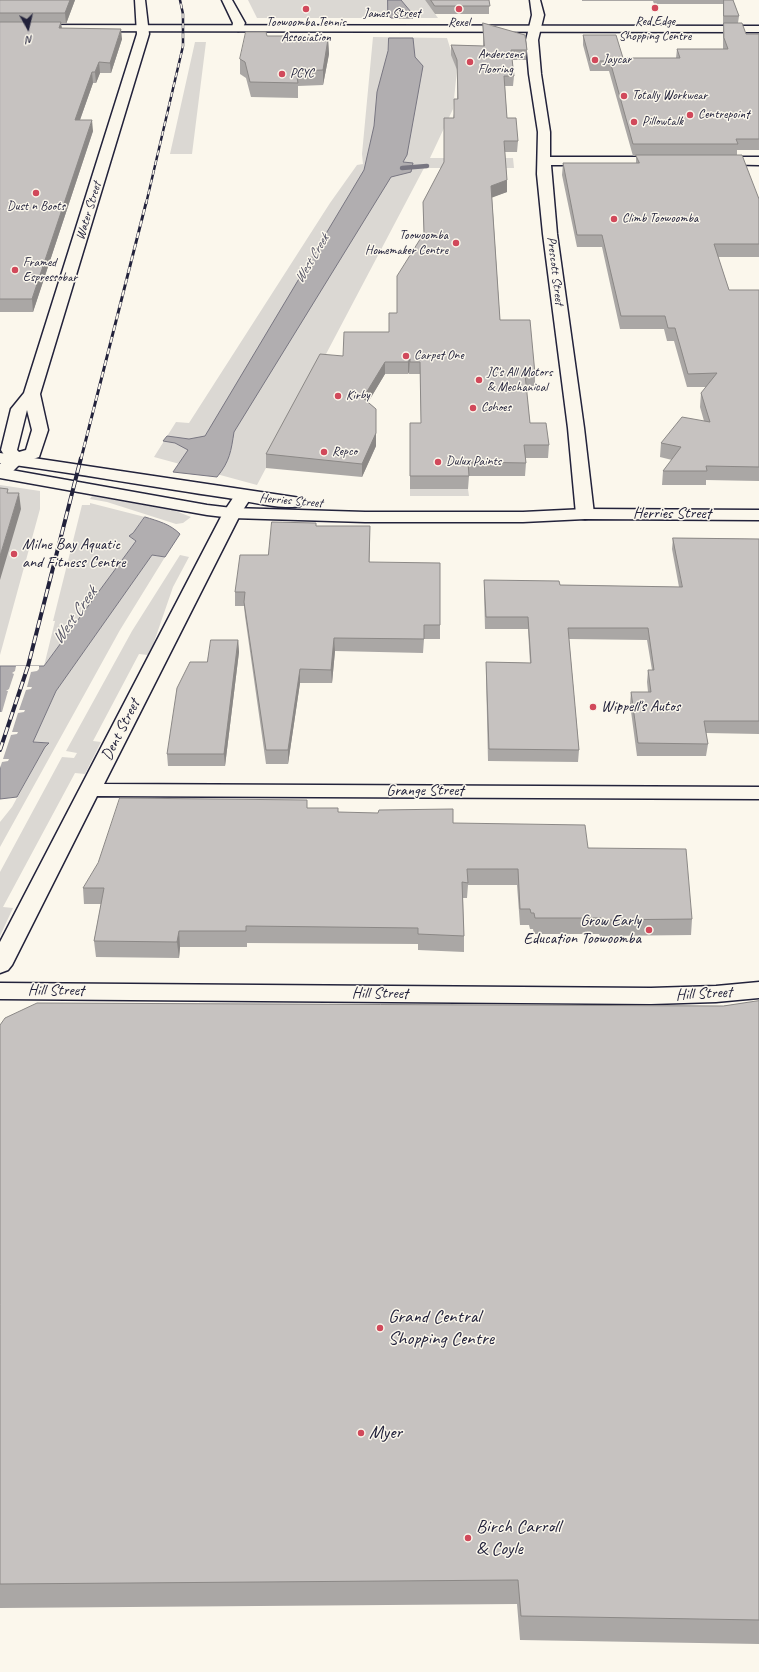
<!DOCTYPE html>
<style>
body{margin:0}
#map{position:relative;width:759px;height:1672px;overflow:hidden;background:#fbf7ec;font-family:Caveat,sans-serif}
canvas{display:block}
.north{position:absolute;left:8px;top:8px;width:40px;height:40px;-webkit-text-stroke:3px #fbf7ec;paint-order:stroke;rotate:172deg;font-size:11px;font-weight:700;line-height:16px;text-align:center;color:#22223b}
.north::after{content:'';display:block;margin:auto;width:14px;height:18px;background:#22223b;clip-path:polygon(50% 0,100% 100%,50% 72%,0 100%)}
</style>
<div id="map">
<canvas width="759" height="1672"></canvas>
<div class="north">N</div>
</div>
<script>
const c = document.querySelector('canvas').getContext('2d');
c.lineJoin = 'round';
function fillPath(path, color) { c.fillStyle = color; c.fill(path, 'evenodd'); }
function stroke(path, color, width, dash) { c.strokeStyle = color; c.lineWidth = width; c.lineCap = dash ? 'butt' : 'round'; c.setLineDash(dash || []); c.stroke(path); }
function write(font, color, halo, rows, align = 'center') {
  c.font = font + ' Caveat,sans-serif'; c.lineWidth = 3; c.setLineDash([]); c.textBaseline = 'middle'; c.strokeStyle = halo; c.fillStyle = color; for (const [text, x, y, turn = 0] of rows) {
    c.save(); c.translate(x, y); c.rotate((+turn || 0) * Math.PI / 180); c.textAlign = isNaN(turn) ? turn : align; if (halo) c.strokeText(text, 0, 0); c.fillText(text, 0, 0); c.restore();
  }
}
const green = new Path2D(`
 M248 0H425L438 18H257Z
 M373 37 447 38 457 70 453 109 430 158H513L514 168H424L257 485 154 457 176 422 189 423 330 203 357 165 363 164 362 154Z
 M195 42H206L192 154H170Z
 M0 485 40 491V509L0 655Z
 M410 489H468L469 496H410Z
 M92 496 173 510 191 517 183 523 176 524 107 502 90 499Z
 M90 503 145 517 133 534 129 536 136 541 44 666 55 621H53L82 505H90Z
 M152 555 165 557 120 630 0 847V822L12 807 45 747 49 743 33 742 56 691Z
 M180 555 189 557 173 587 153 645 148 655 139 654 93 741 101 742 85 774 75 773 3 907 13 908 0 936V872L62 757 74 758 77 753 66 751 132 631Z`);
const water = new Path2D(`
 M388 0H401L411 12 413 18H391L388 15Z
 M389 38H413L415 57 423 66 407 155 403 162 413 163 411 172 391 177 234 432C231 451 230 461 217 477L173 472 188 450 175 443 163 441 167 436 189 439 205 436 364 170 374 126 377 92 388 51Z
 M145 517C158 521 170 524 180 534L165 557 152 555 56 691 33 742 49 743 45 747 17 797 0 799V666H44L136 541 129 536 133 533Z`);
const pier = new Path2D(`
 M16 666H39V669L37 671 31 672 27 687H32L31 689 26 690 19 710H25L24 712 18 713 12 732H18L17 734 11 735 3 759H9L8 761 2 762 0 768V712H2L8 691H6L9 689 14 674 12 673 15 671Z`);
const stream = new Path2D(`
 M402 168 427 166`);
const street = new Path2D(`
 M135 0H145L149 34 40 394 48 430 39 457 21 463 10 474H0V464L6 458 1 450 11 409 24 393 137 34ZM27 410 32 430 26 450 19 452 17 450Z
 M222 0H232L245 23 242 30 238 31 232 28 233 23Z
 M530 0H540L544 15 538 40 541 74 550 132V157H665L670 158 672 161 670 164 665 165H551L557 234 584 428 594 514 591 518 585 519 579 518 576 514 568 428 543 234 537 174 538 132 529 74 526 40 532 15Z
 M715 157H759V165L710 164 708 161 710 158Z
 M243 491 249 492 252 496 241 513 104 784 759 787V799L97 796 12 965 8 970 0 973V942L223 513 237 492Z
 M759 982V998L716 1002 651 1004 0 999V983L651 988 716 986Z`);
const secondary = new Path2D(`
 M0 453 294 497 300 498 303 502 300 506C283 510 247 501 228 498 152 487 76 473 0 463Z
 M0 468 207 505 232 508 365 512H523L585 509 759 510V520L585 519 523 522H365L232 518 207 515 0 478Z`);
const highway = new Path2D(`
 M0 25 759 26V32L0 31Z`);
const railFar2 = new Path2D(`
 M146 204 183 46V14L180 0`);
const railFar1 = new Path2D(`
 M81 459 146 203`);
const rail = new Path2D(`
 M0 750 28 666 81 458`);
const wall = new Path2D(`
 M0 0H75L66 24H61L62 28 122 39 111 73H100L96 83H93L80 120 93 131 33 312H0Z
 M425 0H489V14H435Z
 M582 0H733L739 16 738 23 746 34H759V150H737V155L759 199V257H718L729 290H759V481L706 480V485H662L663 471 672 460 660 457 661 443 704 421 700 407 701 393 706 387H687L674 341H667L664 329H620L602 247H577L562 175 563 163H636V156H633L609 71H590L583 45V35L623 58H676L677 49H723V33L724 24H723V4H654L653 1H582Z
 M483 23 527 50 526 60H512L514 76 513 86H505L507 118 518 141 517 152H505L507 180V192L492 197 500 320 535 374V386H526L530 423 549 445 548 458H525L526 463 525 476H469L468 489H410V423H421L420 374H409V372L408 374H385L368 402 376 409V446L362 477 266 468V454L343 356 389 332 397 313 424 234 423 202 444 163 457 99V70L451 55V45L483 46Z
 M267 36 303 39H328L329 54 323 85 298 86V98L251 97 246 78 240 74V59Z
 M316 523V526L370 540 369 562 440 625V639H424L423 653 335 651 332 683H300L288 764H266L245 616 244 606H235V592L268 555Z
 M673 538 759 539V734L706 733 708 744 706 756H637L630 704 631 692H648L647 682 648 670H652L647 640 569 639 579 750 578 762 488 761 486 674V662L530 663 528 629H485L484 592V580L560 585 679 587 672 549Z
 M238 640 239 652 225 766H168L167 754 207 662Z
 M307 800V808L338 812 453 823 588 848 692 919 691 935 600 936 599 934H534L533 929H530L529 925H520L517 885H468L467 898H463L464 936V952L418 950V944L247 943V947H180L179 958 96 957 94 941 101 904H84L83 888Z
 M759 1001V1644L520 1640 517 1604 0 1608V1025L723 1006Z`);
const shadedWall = new Path2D(`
 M70 0H75L66 24 65 13Z
 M61 22 62 33 59 28Z
 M121 29 122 39 111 73 110 63Z
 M328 39 329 54 323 85V70Z
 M99 62 100 73 96 83 95 72Z
 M92 72 93 83 76 131 75 120Z
 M92 120 93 131 33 312 32 299Z
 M507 180V192L491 198V186Z
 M410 359 409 372 408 374V362Z
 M385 362V374L363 411V398Z
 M376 409V446L362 477V464Z
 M19 493 21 509 0 580V556Z
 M370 526V540L369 575V562Z
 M334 638 335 651 332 683 331 670Z
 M238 640 239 652 225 766 224 754Z
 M300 669V683L288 764V750Z
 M179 931 180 947 179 958 177 942Z`);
const building = new Path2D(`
 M0 0H70L65 13H0Z
 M431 0H489L490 6H435Z
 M724 0H733L739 16H724Z
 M0 22H61L59 28 121 29 110 63 99 62 95 72H92L75 120H92L32 299H0Z
 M483 23 525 35 527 50H511L514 76H504L507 118H516L518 141H504L507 180 491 186 500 320H530L535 374H525L530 423H546L549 445H524L526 463 468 462 469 476H410V423H421L420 362H410V359L408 362H385L363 398 376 409V433L362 464 266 454 320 354 343 356 344 332H389V313H397V276L424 233 423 202 444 162V118H454V99H458L457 60 451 45 484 46Z
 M724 23H742L746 34H759V139H736L738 144H633L610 61H590L583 35H616L623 58H680L677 49H728L724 38Z
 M246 32H266L267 36H303V39H328L323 70 296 71 298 83 250 82 245 62 240 59Z
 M636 155H742L759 199V244H714L729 290H759V467L706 466 707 471H663L681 447 661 443 682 417 710 422 701 393 717 373 688 374 675 328H668L665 316H621L602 235H577L563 163H639Z
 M0 488 8 489 7 493H19L0 556Z
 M272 522 316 523V526H370L369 562 440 563V625H424V639L334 638 331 670 300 669 288 750H266L244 602 245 592H235L240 555H268Z
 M673 538 759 539V721H704L708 744 638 743 631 692H651L648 670H654L648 628H568L579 750 489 749 486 662 531 663 528 617H486L484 580 559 581 560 585 682 587Z
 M211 640H238L224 754H167L177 688 190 662H207Z
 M120 798 307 800V808H338V812L378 813 379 810 453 809V823L585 825 588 848 686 849 692 919 601 920V918H535L534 913H531L530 909H520L518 869H467L468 883 462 882 464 936 418 934V928L246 926V931H179L177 942 94 941 104 888H83L98 863Z
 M759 1001V1620L521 1616 518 1580 0 1584V1025L5 1018 37 1003 723 1006Z`);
const markers = [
 [655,8,4,"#d1495b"],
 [306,9,4,"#d1495b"],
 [459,9,4,"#d1495b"],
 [595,60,4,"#d1495b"],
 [470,62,4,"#d1495b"],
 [282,74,4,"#d1495b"],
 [624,96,4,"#d1495b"],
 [690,115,4,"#d1495b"],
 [634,122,4,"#d1495b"],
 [36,193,4,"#d1495b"],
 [614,219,4,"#d1495b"],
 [456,243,4,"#d1495b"],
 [15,270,4,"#d1495b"],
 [406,356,4,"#d1495b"],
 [479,380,4,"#d1495b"],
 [338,396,4,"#d1495b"],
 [473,408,4,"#d1495b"],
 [324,452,4,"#d1495b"],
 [438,462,4,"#d1495b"],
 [14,554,4,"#d1495b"],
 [593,707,4,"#d1495b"],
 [649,930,4,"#d1495b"],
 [380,1328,4,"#d1495b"],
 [361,1433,4,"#d1495b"],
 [468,1538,4,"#d1495b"]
];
const farStreetnames = [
 ["James Street",392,14],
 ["Water Street",89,211,-73],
 ["Prescott Street",555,271,83],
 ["Herries Street",291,501,5]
];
const farPoinames = [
 ["Red Edge",655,22,"center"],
 ["Shopping Centre",655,37,"center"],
 ["Toowoomba Tennis",306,23,"center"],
 ["Association",306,38,"center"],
 ["Rexel",459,23,"center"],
 ["Andersens",478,55],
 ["Flooring",478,70],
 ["Jaycar",603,60],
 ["PCYC",290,74],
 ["Totally Workwear",632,96],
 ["Centrepoint",698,115],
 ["Pillowtalk",642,122],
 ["Dust n Boots",36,207,"center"],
 ["Climb Toowoomba",622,219],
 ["Toowoomba",448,236,"right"],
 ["Homemaker Centre",448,251,"right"],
 ["Framed",23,263],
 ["Espressobar",23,278],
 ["Carpet One",414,356],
 ["JC's All Motors",487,373],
 ["& Mechanical",487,388],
 ["Kirby",346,396],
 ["Cohoes",481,408],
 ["Repco",332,452],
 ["Dulux Paints",446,462]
];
const farWaternames = [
 ["West Creek",312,259,-59]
];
const streetNames = [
 ["Herries Street",672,514],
 ["Dent Street",121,730,-63],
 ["Grange Street",425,791],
 ["Hill Street",56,991],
 ["Hill Street",380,994],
 ["Hill Street",704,994,-3]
];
const poiNames = [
 ["Milne Bay Aquatic",22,545],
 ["and Fitness Centre",22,563],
 ["Wippell's Autos",601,707],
 ["Grow Early",641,921,"right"],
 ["Education Toowoomba",641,939,"right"]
];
const waterNames = [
 ["West Creek",75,616,-55]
];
const nearPoinames = [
 ["Grand Central",388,1317],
 ["Shopping Centre",388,1339],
 ["Myer",369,1433],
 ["Birch Carroll",476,1527],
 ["& Coyle",476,1549]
];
fillPath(green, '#dbd8d3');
fillPath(water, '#b1aeb0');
stroke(water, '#787681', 1);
fillPath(pier, '#fbf7ec');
stroke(stream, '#787681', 4.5);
stroke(street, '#22223b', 3);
stroke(secondary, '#22223b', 3);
stroke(highway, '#22223b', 3);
fillPath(street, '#fbf7ec');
fillPath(secondary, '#fbf7ec');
fillPath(highway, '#fbf7ec');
stroke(railFar2, '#22223b', 2.5);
stroke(railFar1, '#22223b', 3);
stroke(rail, '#22223b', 4);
stroke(railFar2, '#fbf7ec', 1.5, [5]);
stroke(railFar1, '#fbf7ec', 2, [6]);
stroke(rail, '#fbf7ec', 2.5, [8]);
fillPath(wall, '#aaa7a5');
fillPath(shadedWall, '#8b8886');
fillPath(building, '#c6c2c0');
stroke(building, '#8b8886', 1);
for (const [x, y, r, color] of markers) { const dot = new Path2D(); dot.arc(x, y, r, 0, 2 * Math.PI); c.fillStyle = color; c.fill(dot); stroke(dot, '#fbf7ec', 1.5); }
write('13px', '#22223b', '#fbf7ec', farStreetnames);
write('13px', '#22223b', '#fbf7ec', farPoinames, 'left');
write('italic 14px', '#545364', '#fbf7ec', farWaternames);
write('16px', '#22223b', '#fbf7ec', streetNames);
write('16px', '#22223b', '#fbf7ec', poiNames, 'left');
write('italic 17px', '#545364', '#fbf7ec', waterNames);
write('19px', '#22223b', '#fbf7ec', nearPoinames, 'left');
</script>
